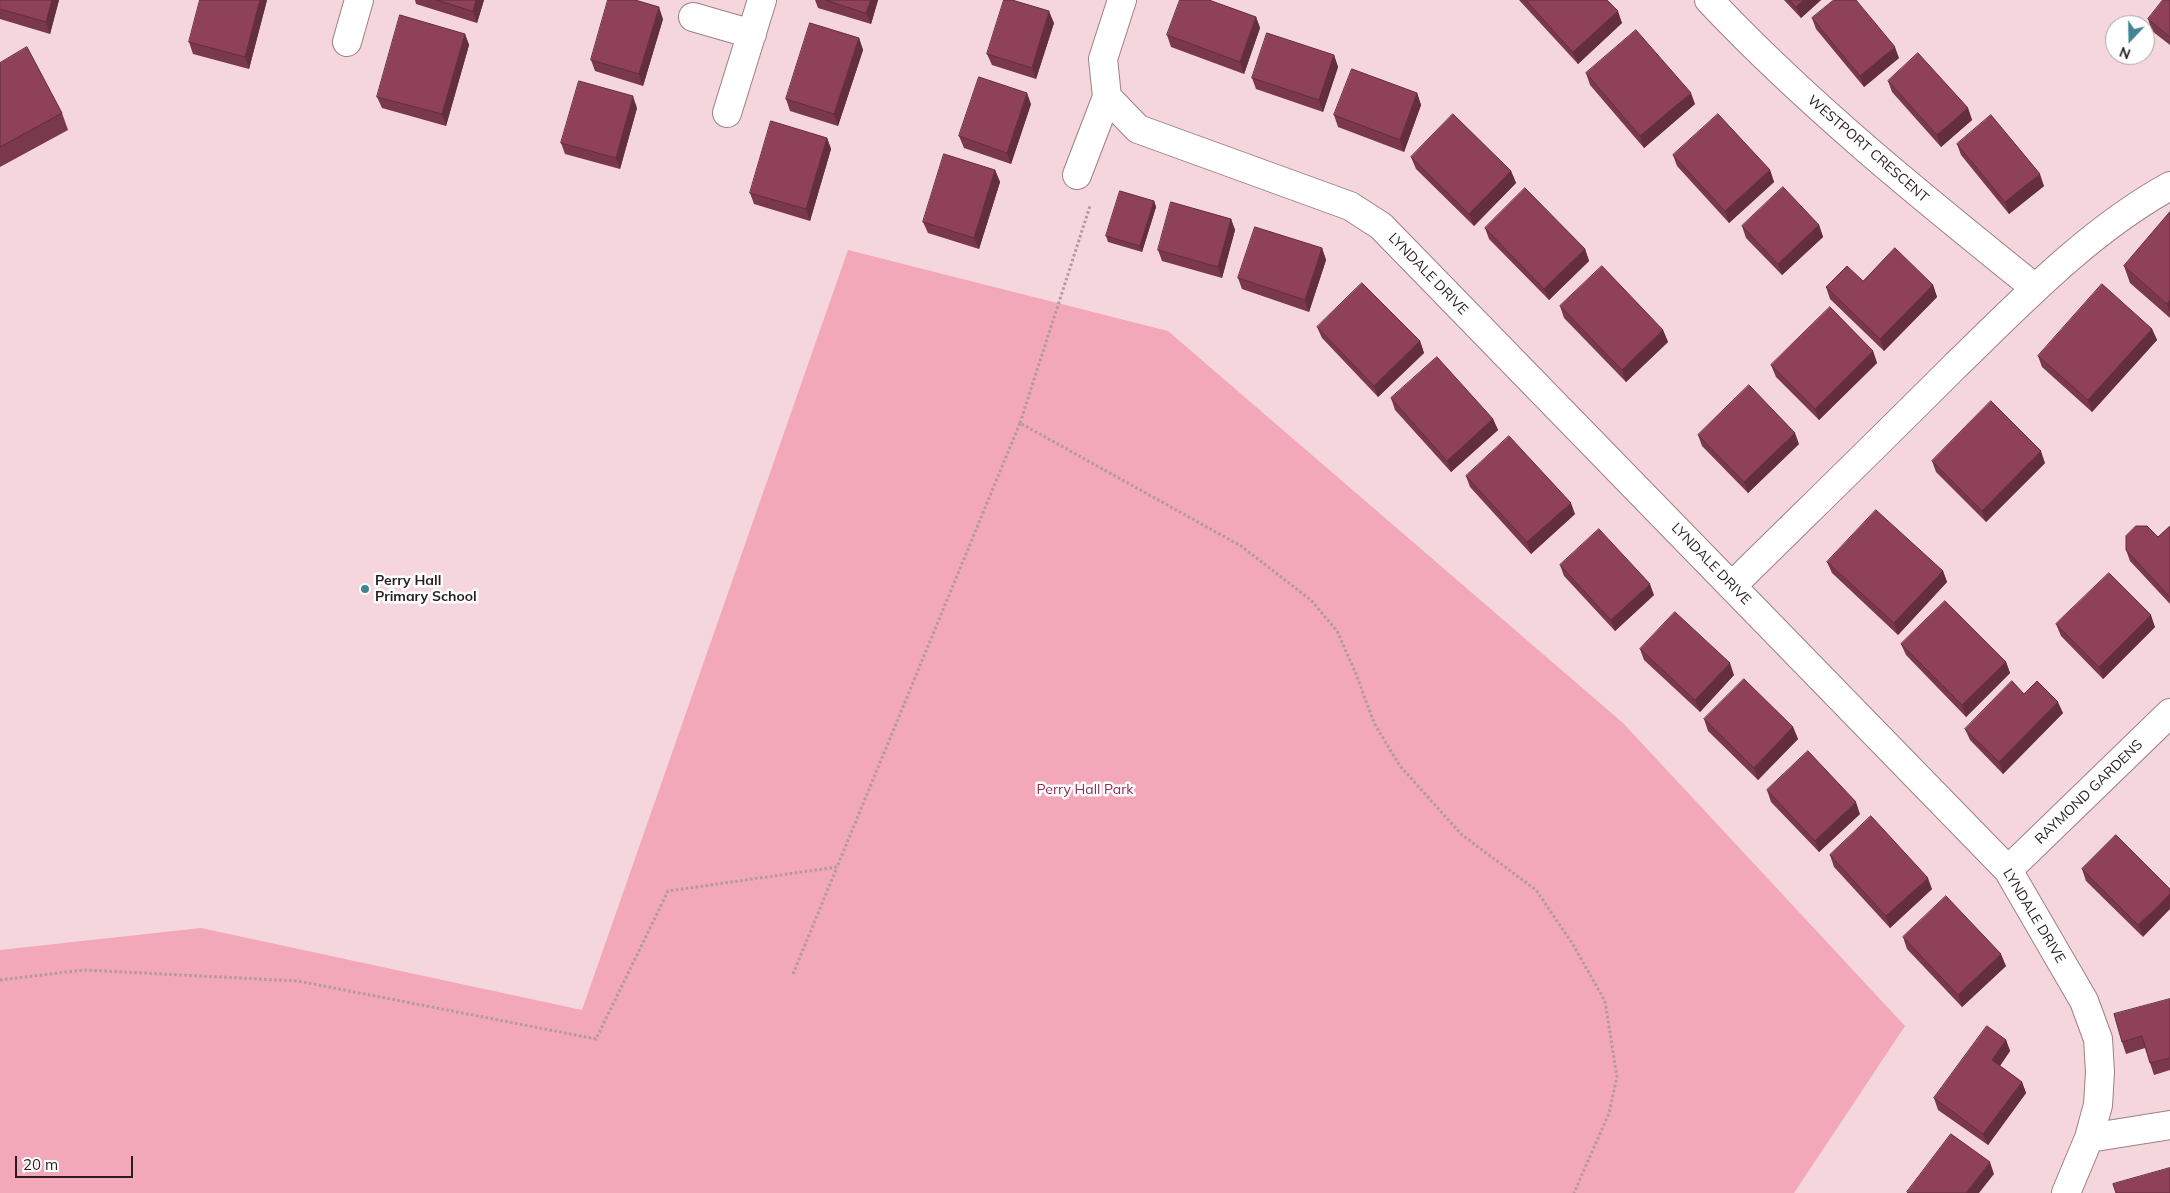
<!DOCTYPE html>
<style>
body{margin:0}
#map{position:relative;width:2170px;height:1193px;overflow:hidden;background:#f5d6dc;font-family:Mulish,sans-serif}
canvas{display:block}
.north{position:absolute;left:2105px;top:15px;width:50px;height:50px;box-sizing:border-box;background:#fff;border:1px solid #a9a5a6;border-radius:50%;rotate:201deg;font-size:14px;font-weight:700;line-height:20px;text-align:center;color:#291d20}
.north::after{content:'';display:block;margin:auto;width:18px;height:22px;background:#418594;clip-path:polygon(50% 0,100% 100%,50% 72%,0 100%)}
.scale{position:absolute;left:15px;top:1156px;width:118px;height:22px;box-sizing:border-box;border:2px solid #291d20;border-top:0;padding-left:6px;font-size:15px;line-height:18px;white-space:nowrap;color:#291d20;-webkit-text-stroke:4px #fff;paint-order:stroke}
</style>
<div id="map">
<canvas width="2170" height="1193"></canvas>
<div class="north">N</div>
<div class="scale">20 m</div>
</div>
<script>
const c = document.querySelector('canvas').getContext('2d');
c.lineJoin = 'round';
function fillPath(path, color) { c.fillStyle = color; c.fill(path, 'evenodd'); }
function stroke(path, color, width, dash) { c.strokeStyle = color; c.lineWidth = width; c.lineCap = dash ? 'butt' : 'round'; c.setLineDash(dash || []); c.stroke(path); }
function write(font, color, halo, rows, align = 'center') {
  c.font = font + ' Mulish,sans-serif'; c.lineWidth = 5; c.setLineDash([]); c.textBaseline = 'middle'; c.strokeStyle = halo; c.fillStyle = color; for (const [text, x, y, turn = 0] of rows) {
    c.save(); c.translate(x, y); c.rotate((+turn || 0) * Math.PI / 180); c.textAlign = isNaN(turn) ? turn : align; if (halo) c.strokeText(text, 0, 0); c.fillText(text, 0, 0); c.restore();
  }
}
const green = new Path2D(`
 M848 250 1168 331 1623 723 1905 1026 1794 1193H0V950L201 928 582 1010Z`);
const path = new Path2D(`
 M1020 423 1090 206
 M793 974 837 867
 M0 980 84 970 298 981 596 1039 668 891 837 867 1020 423 1241 546 1311 600 1337 631 1356 674 1374 723 1400 766 1462 835 1536 890 1572 943 1605 1001 1617 1077 1609 1113 1574 1193`);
const minor = new Path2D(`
 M1122 0 1103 59 1107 97 1138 129 1350 206 1381 226 2008 870 2084 1001 2098 1039 2100 1072 2098 1105 2089 1138 2066 1193
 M1709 0C1809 106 1922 197 2035 288
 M693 17 752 34
 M347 42 359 0
 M727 113 762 0
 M1077 175 1107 97
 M1732 586C1806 513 1880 441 1953 368 2020 303 2087 232 2170 186
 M2008 870 2170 713
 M2089 1138 2170 1125`);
const wall = new Path2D(`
 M0 0H59L50 34 0 19Z
 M267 0 249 69 193 54 189 42Z
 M415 0H484L477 23 416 4Z
 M815 0H878L871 24 818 8Z
 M1519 0H1607L1622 23 1578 64Z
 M1784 0H1821L1801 18Z
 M2170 0V45L2152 31 2148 19Z
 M1256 17 1260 28 1244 74 1171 47 1167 35Z
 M1812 18 1899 58 1864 87 1816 29Z
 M663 19 643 86 595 71 591 60Z
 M1054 23 1036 79 992 65 987 54Z
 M465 34 469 45 446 126 382 108 377 97Z
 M859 38 863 50 838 126 790 111 786 99Z
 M1334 55 1338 67 1323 112 1256 89 1252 78Z
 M0 63 62 113 68 130 0 167Z
 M1586 73 1695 104 1644 148 1590 85Z
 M1888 81 1968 108 1972 120 1941 147 1892 92Z
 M1417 93 1421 105 1404 152 1338 127 1334 115Z
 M1031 104 1011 164 964 148 959 136Z
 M637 108 620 169 565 154 561 143Z
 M827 138 831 149 810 221 754 204 750 193Z
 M1957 144 2044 186 2009 214 1961 155Z
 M1673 155 1770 170 1774 182 1729 223 1677 166Z
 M1411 157 1511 171 1516 183 1474 226 1416 169Z
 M995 170 1000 182 979 249 928 233 923 222Z
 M1154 201 1156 207 1142 252 1108 242 1106 236Z
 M2170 212V318L2130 283 2124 266Z
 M1231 219 1235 230 1222 278 1162 261 1158 250Z
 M1819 225 1823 237 1782 275 1746 238 1742 226Z
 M1485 228 1585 249 1589 261 1549 300 1489 239Z
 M1322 248 1326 260 1309 312 1242 289 1238 278Z
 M1863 281 1933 285 1937 297 1884 351 1830 299 1826 287Z
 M1560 306 1663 330 1668 342 1626 382 1564 318Z
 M1317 327 1420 341 1424 353 1378 397 1322 338Z
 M2152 329 2157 340 2092 412 2042 367 2038 356Z
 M1873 351 1877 363 1819 420 1776 377 1771 365Z
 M1391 398 1493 419 1498 430 1451 472 1395 410Z
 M1698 435 1799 444 1748 493 1702 446Z
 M1932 461 2045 463 1986 522 1936 472Z
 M1466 476 1575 514 1531 554 1470 487Z
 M2170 526V604L2130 561 2126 550 2158 537Z
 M1827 562 1943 571 1947 582 1898 635 1832 573Z
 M1560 565 1654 595 1615 631 1564 576Z
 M2056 624 2155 627 2103 679 2061 636Z
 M1901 644 2006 662 2010 673 1966 717 1906 655Z
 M1640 649 1734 675 1700 712 1644 660Z
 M2024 694 2063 713 2003 774 1970 740 1965 729Z
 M1704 719 1793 727 1798 739 1758 780 1708 731Z
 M1767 790 1860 814 1819 852 1771 802Z
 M2116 835 2143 937 2086 881 2082 869Z
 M1830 855 1932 889 1890 928 1834 867Z
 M1903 937 2006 966 1962 1007 1907 949Z
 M2170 999V1070L2154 1075 2145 1048 2126 1054 2122 1042Z
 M2006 1040 2010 1051 2000 1066 2022 1082 2026 1093 1988 1145 1938 1110 1934 1098Z`);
const shadedWall = new Path2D(`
 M52 0H59L50 34 46 22Z
 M260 0H267L249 69 245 57Z
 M476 0H484L477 23 473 11Z
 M871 0H878L871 24 866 13Z
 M1804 0H1821L1801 18 1796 7Z
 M659 7 663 19 643 86 639 74Z
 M1049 11 1054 23 1036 79 1032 68Z
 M1618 11 1622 23 1578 64 1573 52Z
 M1256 17 1260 28 1244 74 1240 62Z
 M465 34 469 45 446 126 442 114Z
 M859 38 863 50 838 126 834 114Z
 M1895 47 1899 58 1864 87 1860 76Z
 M1334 55 1338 67 1323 112 1319 100Z
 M1027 93 1031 104 1011 164 1007 153Z
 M1417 93 1421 105 1404 152 1400 140Z
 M1691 93 1695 104 1644 148 1640 136Z
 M633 96 637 108 620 169 616 158Z
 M1968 108 1972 120 1941 147 1937 135Z
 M827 138 831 149 810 221 806 209Z
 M995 170 1000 182 979 249 974 238Z
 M1770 170 1774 182 1729 223 1725 211Z
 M1511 171 1516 183 1474 226 1469 214Z
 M2040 174 2044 186 2009 214 2005 202Z
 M1154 201 1156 207 1142 252 1140 246Z
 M1231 219 1235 230 1222 278 1218 267Z
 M1819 225 1823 237 1782 275 1778 264Z
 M1322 248 1326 260 1309 312 1305 300Z
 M1585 249 1589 261 1549 300 1544 289Z
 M1933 285 1937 297 1884 351 1880 339Z
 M2170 300V312L2167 304Z
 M2152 329 2157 340 2092 412 2088 400Z
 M1663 330 1668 342 1626 382 1622 370Z
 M1420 341 1424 353 1378 397 1374 386Z
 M1873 351 1877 363 1819 420 1815 409Z
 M1493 419 1498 430 1451 472 1447 461Z
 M1795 433 1799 444 1748 493 1744 482Z
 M2041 451 2045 463 1986 522 1982 511Z
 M1571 503 1575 514 1531 554 1527 542Z
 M1943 571 1947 582 1898 635 1894 623Z
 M1650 584 1654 595 1615 631 1611 620Z
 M2151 615 2155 627 2103 679 2099 667Z
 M2006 662 2010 673 1966 717 1962 705Z
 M1730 663 1734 675 1700 712 1695 700Z
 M2058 702 2063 713 2003 774 1999 762Z
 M1793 727 1798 739 1758 780 1754 768Z
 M1856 802 1860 814 1819 852 1815 841Z
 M1928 878 1932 889 1890 928 1886 916Z
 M2170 894V909L2143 937 2138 925Z
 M2001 954 2006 966 1962 1007 1958 995Z
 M2006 1040 2010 1051 1996 1071 1992 1060Z
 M2022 1082 2026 1093 1988 1145 1983 1134Z
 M1990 1162 1994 1174 1979 1193H1966Z`);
const building = new Path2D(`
 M0 0H52L46 22 0 9Z
 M200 0H260L245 57 189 42Z
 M437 0H476L473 11Z
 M608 0H635L659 7 639 74 591 60Z
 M826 0H871L866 13Z
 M1004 0H1012L1049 11 1032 68 987 54Z
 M1180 0H1209L1256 17 1240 62 1167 35Z
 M1526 0H1607L1618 11 1573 52Z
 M1790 0H1804L1796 7Z
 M1834 0H1856L1895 47 1860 76 1812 18Z
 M2163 0H2170V37L2148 19Z
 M400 15 465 34 442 114 377 97Z
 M810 23 859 38 834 114 786 99Z
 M1636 30 1691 93 1640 136 1586 73Z
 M1267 33 1334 55 1319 100 1252 78Z
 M27 47 62 113 0 147V63Z
 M1918 53 1968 108 1937 135 1888 81Z
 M1352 69 1417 93 1400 140 1334 115Z
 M979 77 1027 93 1007 153 959 136Z
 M579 81 633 96 616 158 561 143Z
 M1453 114 1511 171 1469 214 1411 157Z
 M1718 114 1770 170 1725 211 1673 155Z
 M1991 115 2040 174 2005 202 1957 144Z
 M771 121 827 138 806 209 750 193Z
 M944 154 995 170 974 238 923 222Z
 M1783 187 1819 225 1778 264 1742 226Z
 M1525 188 1585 249 1544 289 1485 228Z
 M1120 191 1154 201 1140 246 1106 236Z
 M1171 202 1231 219 1218 267 1158 250Z
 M2170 212V300L2167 304 2124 266Z
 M1255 227 1322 248 1305 300 1238 278Z
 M1895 248 1933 285 1880 339 1826 287 1847 266 1863 281Z
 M1602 266 1663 330 1622 370 1560 306Z
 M1362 283 1420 341 1374 386 1317 327Z
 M2102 284 2152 329 2088 400 2038 356Z
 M1830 307 1873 351 1815 409 1771 365Z
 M1437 357 1493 419 1447 461 1391 398Z
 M1749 385 1795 433 1744 482 1698 435Z
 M1991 401 2041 451 1982 511 1932 461Z
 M1509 436 1571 503 1527 542 1466 476Z
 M1876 510 1943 571 1894 623 1827 562Z
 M2136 526H2147L2158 537 2170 526V597L2126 550V536Z
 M1599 529 1650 584 1611 620 1560 565Z
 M2109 573 2151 615 2099 667 2056 624Z
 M1945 601 2006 662 1962 705 1901 644Z
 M1675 612 1730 663 1695 700 1640 649Z
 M1744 679 1793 727 1754 768 1704 719Z
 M2012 681 2024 694 2037 681 2058 702 1999 762 1965 729Z
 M1808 751 1856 802 1815 841 1767 790Z
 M1871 816 1928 878 1886 916 1830 855Z
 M2116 835 2170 889V894L2138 925 2082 869Z
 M1946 896 2001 954 1958 995 1903 937Z
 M2170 999V1058L2150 1063 2142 1036 2122 1042 2114 1014Z
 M1987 1026 2006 1040 1992 1060 2022 1082 1983 1134 1934 1098Z
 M1951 1134 1990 1162 1966 1193H1908L1907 1192Z
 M2170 1168V1193H2116L2113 1184Z`);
const markers = [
 [365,589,5,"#418594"]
];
const streetNames = [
 ["WESTPORT CRESCENT",1868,149,41],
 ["LYNDALE DRIVE",1428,274,46],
 ["LYNDALE DRIVE",1711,564,46],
 ["RAYMOND GARDENS",2089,792,-44],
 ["LYNDALE DRIVE",2034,916,59]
];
const poiNames = [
 ["Perry Hall",375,581],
 ["Primary School",375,597]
];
const parkNames = [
 ["Perry Hall Park",1085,790]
];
fillPath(green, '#f2a8b9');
stroke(minor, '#9c8086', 30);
stroke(path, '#b2999e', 3, [2.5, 2.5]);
stroke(minor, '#fff', 28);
fillPath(wall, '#7a384b');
fillPath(shadedWall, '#632e3d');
fillPath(building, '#8e4157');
stroke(building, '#632e3d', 1);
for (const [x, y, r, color] of markers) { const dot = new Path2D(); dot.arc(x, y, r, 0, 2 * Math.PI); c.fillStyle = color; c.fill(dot); stroke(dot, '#fff', 2); }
write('14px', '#291d20', '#fff', streetNames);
write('bold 14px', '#291d20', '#fff', poiNames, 'left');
write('14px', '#912c4e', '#fff', parkNames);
</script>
